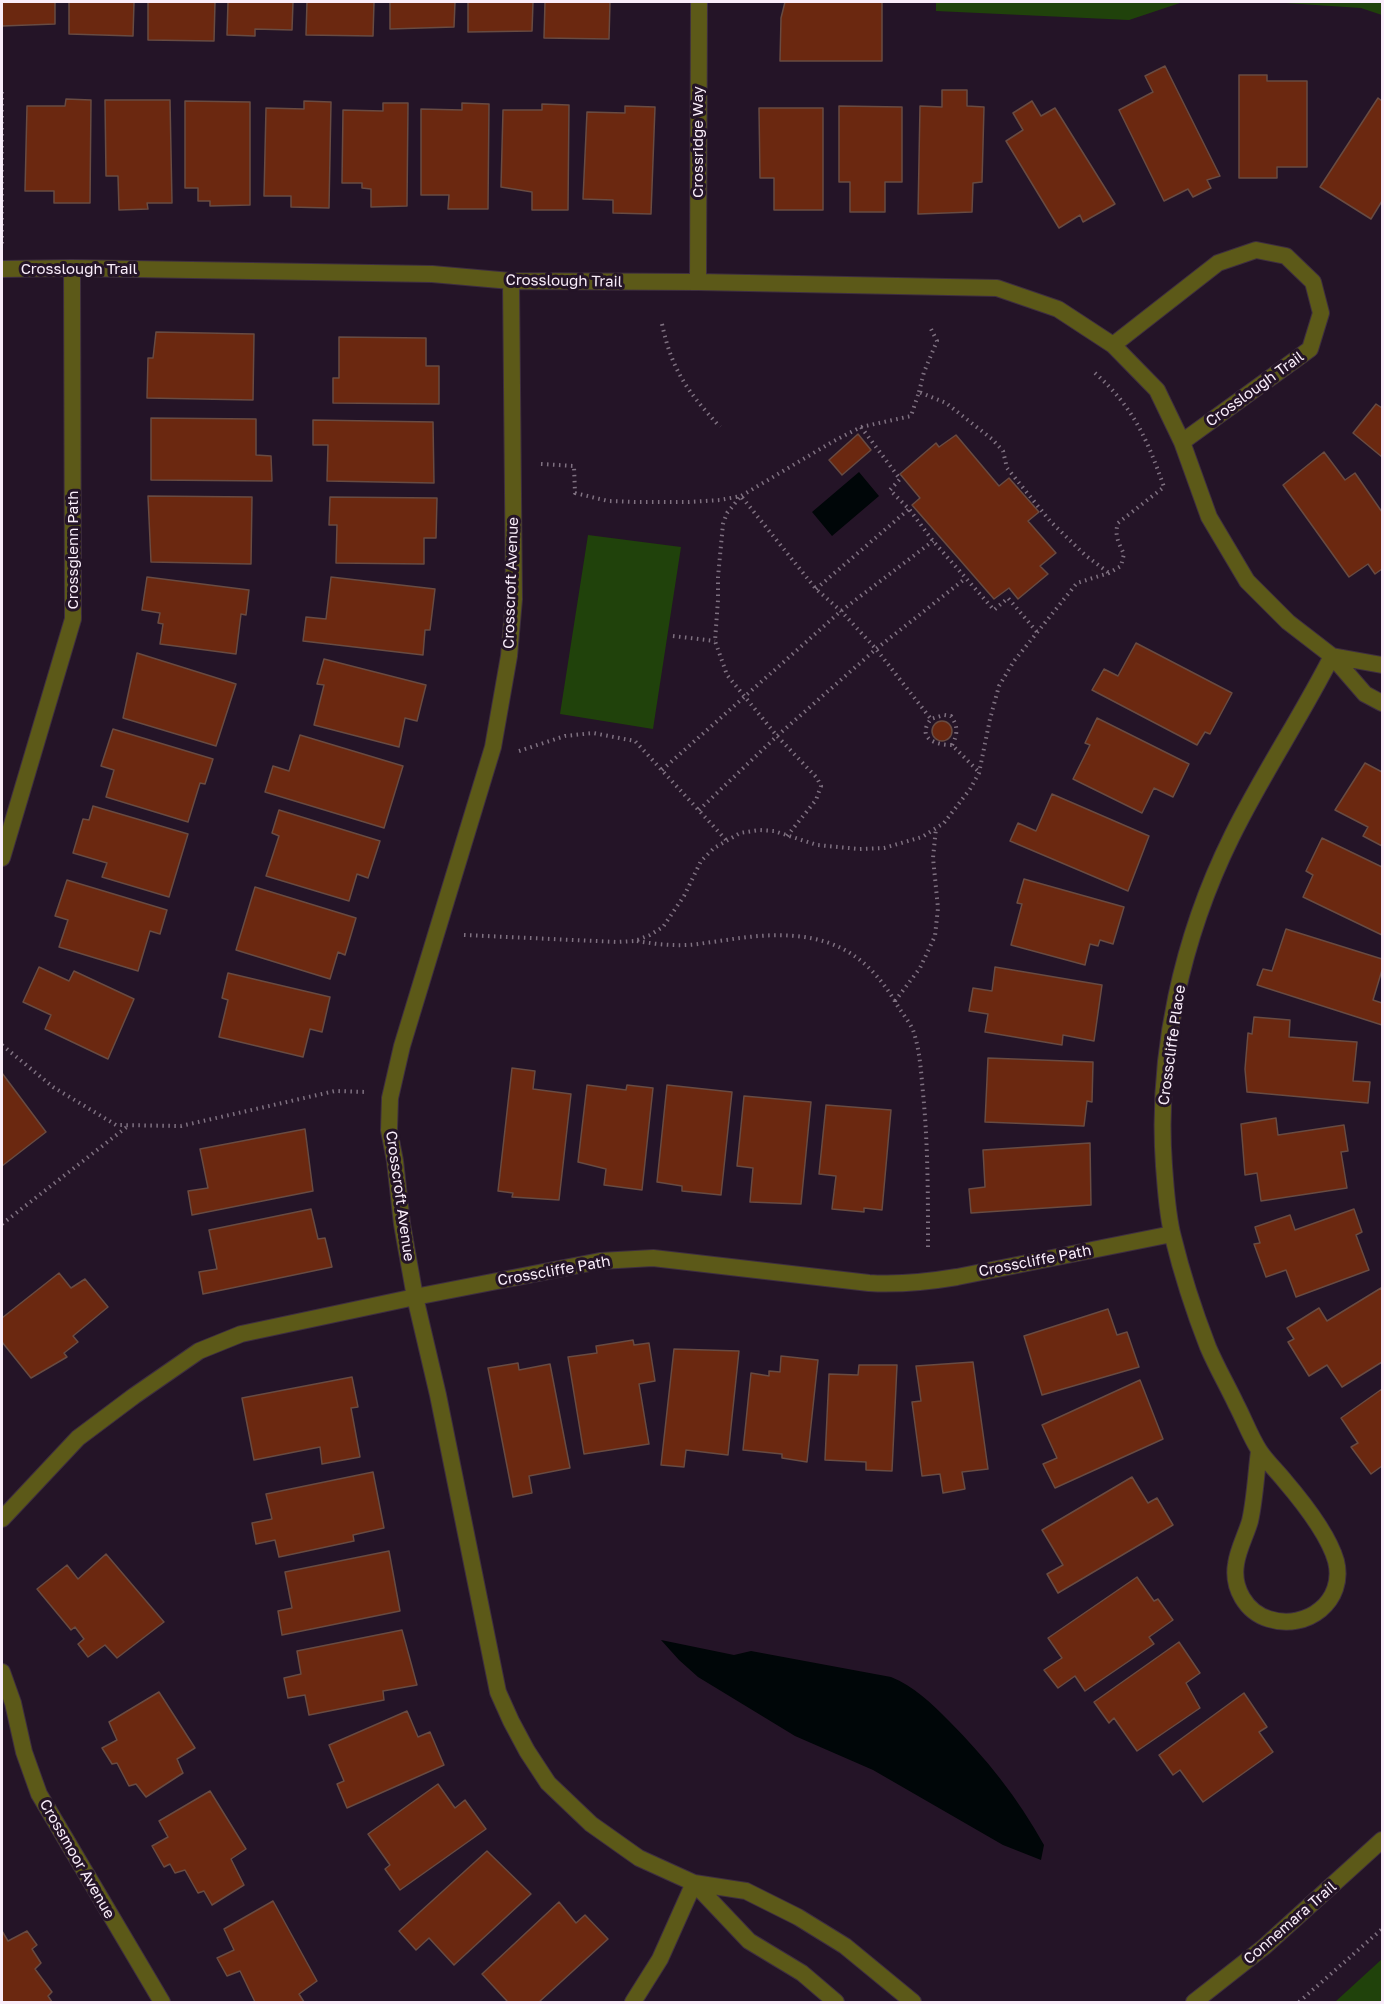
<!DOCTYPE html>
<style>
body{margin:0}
#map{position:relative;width:1384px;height:2004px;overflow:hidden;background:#241427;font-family:"Golos Text",sans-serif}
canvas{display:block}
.frame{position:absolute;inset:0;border:3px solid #f9edfa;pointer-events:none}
</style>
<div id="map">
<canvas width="1384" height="2004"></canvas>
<div class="frame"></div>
</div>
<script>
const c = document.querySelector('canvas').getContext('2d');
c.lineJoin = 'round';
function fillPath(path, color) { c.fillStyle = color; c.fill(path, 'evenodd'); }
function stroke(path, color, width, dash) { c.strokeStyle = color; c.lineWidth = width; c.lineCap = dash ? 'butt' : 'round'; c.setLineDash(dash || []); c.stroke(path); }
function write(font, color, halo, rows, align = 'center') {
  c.font = font + ' "Golos Text",sans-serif'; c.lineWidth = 6; c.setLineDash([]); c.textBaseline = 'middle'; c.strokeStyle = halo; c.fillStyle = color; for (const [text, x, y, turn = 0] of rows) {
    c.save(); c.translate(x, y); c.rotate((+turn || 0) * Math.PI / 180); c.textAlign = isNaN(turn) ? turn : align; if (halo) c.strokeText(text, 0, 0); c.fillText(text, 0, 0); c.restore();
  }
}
const green = new Path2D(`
 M936 2H1183L1129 20 936 11Z
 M1270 2H1382V15L1361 8Z
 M588 535 681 547 653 729 560 714Z
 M1382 1959V2002H1335Z`);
const water = new Path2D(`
 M859 472 879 496 832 536 812 512Z
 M661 1640 734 1655 751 1651 891 1677C914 1686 931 1703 949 1721 986 1758 1018 1798 1044 1845L1041 1860 1003 1845 873 1770 795 1736 698 1677 679 1660Z`);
const building = new Path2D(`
 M2 2H55V24L2 26Z
 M69 2H134L133 36 69 34Z
 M148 2H215L214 41 148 40Z
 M228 2H293L292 30 255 29V36L227 35Z
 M307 2H374L373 36 306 35Z
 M390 2H455L454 27 390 29Z
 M468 2H533L532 31 468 32Z
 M545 2H610L609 39 544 38Z
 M785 2H882V61H780L781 18Z
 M1165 66 1220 176 1207 180 1211 188 1193 197 1188 189 1164 201 1119 110 1153 92 1145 76Z
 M1239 75H1267V81H1307V167H1277V178H1239Z
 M942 90H967V106L984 107 982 182 973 183 972 212 918 214 920 106 942 107Z
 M1378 98 1382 101V201L1371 219 1320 187Z
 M66 99 91 100 90 203H54V191H25L27 106H65Z
 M105 100H170L172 203H147L148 209 119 210 118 176H106Z
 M185 101 250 102V205L210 206V201H198V188H185Z
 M304 101 331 102 329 208 291 207V196H264L266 108 304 109Z
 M1032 101 1041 116 1055 108 1115 204 1083 222 1080 215 1059 228 1006 141 1023 130 1013 113Z
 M383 103H408L407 206 371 207V189L362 188V183H342L343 110 383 111Z
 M462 103 489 104 488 209H448L449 195H421V109L462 110Z
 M542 104 569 105 568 210H532V192L501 187 503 110H542Z
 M625 106 655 107 651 214 613 213V200L583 199 587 112 625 113Z
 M839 106 902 107V182H885V212H850V182H839Z
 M759 108H823V210H774V178H760Z
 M156 332 254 334 253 400 147 398 148 358H153Z
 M339 337 426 338V366H439V404L333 403V378H339Z
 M1376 404 1382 408V457L1353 433Z
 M151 418 256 419V455L271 456 272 481 151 480Z
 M313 420 433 422 434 483 327 481 328 445H313Z
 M858 434 871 450 842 475 829 460Z
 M956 435 999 486 1009 478 1039 512 1028 521 1056 553 1040 566 1048 574 1018 599 1009 588 994 599 912 505 920 498 900 474 936 443 939 447Z
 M1324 452 1345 480 1355 473 1382 512V569L1375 574 1368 564 1349 577 1283 485Z
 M148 496 252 497 251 564 151 562Z
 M330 497 437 498 436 538H424V564L336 563 337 525H329Z
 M147 577 249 590 246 615 241 614 236 654 160 644 163 624 158 623 160 613 142 610Z
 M331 577 435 589 430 630H425L423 655 303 641 306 617 326 619Z
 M1136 643 1232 693 1210 734 1205 732 1197 745 1092 690 1104 669 1118 676Z
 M137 653 236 684 216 746 123 718Z
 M324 659 426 685 417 721 405 718 399 747 314 725 324 685 317 684Z
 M1097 718 1189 764 1173 797 1154 788 1142 813 1073 779 1090 745 1085 743Z
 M932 731a10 10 0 1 1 20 0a10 10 0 1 1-20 0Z
 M113 729 213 759 205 784 200 783 188 822 106 797 114 770 101 766Z
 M300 735 403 766 384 828 265 792 273 766 289 771Z
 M1365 763 1382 772V846L1363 836 1368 827 1335 810Z
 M1052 794 1149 836 1128 891 1010 841 1018 823 1036 831Z
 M93 806 188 834 169 897 102 877 107 863 73 853 83 819 89 820Z
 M279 810 380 841 368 878 357 874 349 901 266 876 279 836 272 833Z
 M1322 838 1382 867V935L1303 897 1313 875 1306 871Z
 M1024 879 1124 907 1113 944 1100 940 1098 946 1090 944 1085 965 1011 945 1022 904 1017 903Z
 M67 880 167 910 160 934 150 931 138 971 59 947 68 920 55 916Z
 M255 887 356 918 345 955 338 952 330 979 236 950Z
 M1286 929 1382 959V970L1373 1000 1382 1003V1025L1257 985 1263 969 1272 971Z
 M39 967 69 981 74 971 134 999 108 1059 45 1029 51 1015 23 1002Z
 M995 967 1102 985 1094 1041 1063 1035 1062 1045 985 1032 988 1014 969 1011 973 988 992 991Z
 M228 973 330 997 322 1032 310 1029 303 1057 219 1037 228 1000 222 998Z
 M1254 1017 1290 1020 1289 1037 1357 1042 1353 1081 1370 1082 1368 1103 1247 1092 1245 1069 1248 1033 1252 1034Z
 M988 1058 1093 1062 1092 1102 1087 1101 1084 1126 985 1122Z
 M512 1068 535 1071 533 1089 571 1094 559 1200 512 1197 513 1193 498 1191Z
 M2 1073 46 1132 2 1166Z
 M587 1085 626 1090 627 1085 653 1088 642 1190 604 1185 606 1169 578 1162Z
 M667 1085 732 1092 721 1195 682 1191V1186L657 1182Z
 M744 1096 811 1102 801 1204 750 1202 753 1168 737 1166Z
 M826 1105 891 1110 882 1210 864 1208V1212L832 1209 836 1176 819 1174Z
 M1276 1118 1278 1135 1344 1125 1348 1151 1341 1152 1347 1188 1261 1201 1257 1173 1245 1175 1241 1124Z
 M305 1129 313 1191 192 1215 188 1191 208 1188 200 1149Z
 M1090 1143 1091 1205 971 1213 969 1189 985 1187 983 1150Z
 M311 1209 318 1239 325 1238 332 1267 203 1294 199 1272 217 1269 209 1230Z
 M1354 1209 1362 1232 1356 1235 1369 1270 1296 1297 1286 1270 1266 1277 1254 1244 1260 1243 1255 1227 1290 1215 1295 1230Z
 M59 1273 71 1288 85 1279 108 1307 73 1336 78 1342 64 1353 67 1357 31 1378 2 1342V1318Z
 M1381 1288 1382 1291V1362L1342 1387 1327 1365 1309 1376 1288 1342 1294 1339 1287 1328 1319 1308 1327 1321Z
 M1108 1309 1117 1335 1127 1332 1139 1367 1042 1395 1024 1336Z
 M633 1340 634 1345 649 1343 655 1381 639 1384 649 1444 584 1454 568 1357 597 1353 596 1346Z
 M674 1349 739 1351 728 1455 686 1450 684 1467 661 1465Z
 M781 1356 818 1360 807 1462 782 1458V1454L743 1450 751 1373 769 1376V1371L780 1372Z
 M973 1362 988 1469 962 1472 965 1489 943 1493 940 1474 922 1476 912 1402 921 1401 916 1366Z
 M518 1363 519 1370 550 1364 570 1468 529 1476 532 1493 513 1497 488 1368Z
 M859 1365H897L892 1471 866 1470V1462L825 1460 829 1374 858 1375Z
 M352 1377 358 1407 351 1408 360 1457 322 1464 320 1447 254 1460 242 1398Z
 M1140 1380 1163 1439 1055 1488 1043 1464 1057 1458 1042 1425Z
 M1382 1389V1466L1371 1474 1351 1447 1358 1443 1341 1418Z
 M373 1472 384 1528 353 1535 354 1541 279 1557 275 1540 256 1544 252 1523 272 1519 266 1494Z
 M1132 1477 1148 1503 1157 1498 1173 1525 1058 1593 1047 1574 1063 1565 1042 1530Z
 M389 1551 400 1611 282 1635 278 1611 292 1608 285 1572Z
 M106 1554 164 1622 117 1658 105 1645 88 1657 78 1644 84 1639 75 1627 71 1630 37 1589 67 1565 78 1579Z
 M1137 1577 1154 1601 1158 1599 1173 1620 1149 1637 1154 1644 1085 1691 1075 1676 1058 1688 1044 1670 1062 1658 1048 1638Z
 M402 1630 417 1685 383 1691 384 1700 309 1715 305 1695 288 1698 284 1678 301 1674 297 1651Z
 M1179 1642 1200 1673 1186 1683 1200 1708 1137 1751 1114 1718 1109 1723 1094 1702Z
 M159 1692 195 1748 177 1759 183 1773 146 1797 136 1784 129 1786 117 1763 112 1764 102 1748 117 1740 109 1722Z
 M1244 1693 1267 1727 1259 1732 1273 1752 1203 1802 1180 1770 1173 1775 1159 1755Z
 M407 1711 418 1737 430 1732 444 1765 347 1808 337 1784 344 1781 329 1745Z
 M438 1784 455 1808 465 1800 486 1829 400 1890 385 1869 390 1865 368 1834Z
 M210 1791 246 1849 231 1859 244 1885 212 1905 204 1891 198 1893 185 1870 175 1873 170 1864 164 1867 152 1846 168 1837 159 1821Z
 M487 1851 531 1894 454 1965 429 1938 416 1950 399 1931Z
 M273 1901 317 1981 299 1994 304 2002H255L240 1971 227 1976 217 1958 234 1950 224 1929Z
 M559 1902 576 1923 585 1915 608 1939 539 2002H506L507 2001 482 1974Z
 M2 1931 8 1941 27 1931 37 1945 32 1949 41 1963 35 1969 52 1992 48 1996 52 2002H2Z`);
const path = new Path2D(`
 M2 92V244
 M662 324C672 371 688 392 720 427
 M919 392 924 372 937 341 930 327
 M861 427 900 479 890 490 909 509 933 541 994 610 1008 598 1037 632
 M541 464 574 466 575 493 608 501 634 502H689L720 500 741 496 832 442 861 427 911 416 919 392 946 403 992 439 1003 451 1007 468 1050 521 1085 555 1109 573
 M816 589 909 509
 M673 636 715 641
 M952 745C958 734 958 726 951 716L944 715 931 719C916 738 935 745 952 745L979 772
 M519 751 565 736 593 733 635 741 727 841
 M662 770 841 611 933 541
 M699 810 777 736 876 649 966 578
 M787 836 816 800 821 786 817 778 777 736 727 675 715 641 718 600V577L723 524 727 513 741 496 816 589 841 611 876 649 931 719
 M464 935 617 942 635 941 650 935 663 927 684 896 701 861 714 848 740 833 759 830 774 831 817 845 859 849 884 848 922 837 944 823 970 789 979 773 990 719 999 686 1014 661 1077 583 1109 573 1121 566 1124 554C1119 544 1114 535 1118 523L1164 487C1147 439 1134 408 1095 373
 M637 941C660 945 682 947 705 943 735 939 764 933 795 936 843 940 872 963 896 1003 901 1012 909 1021 913 1030 920 1050 921 1072 923 1093 928 1144 928 1196 928 1247
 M895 1001 920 968 935 936 938 908 933 858 936 828
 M2 1045 53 1087 116 1125 181 1126 335 1091 367 1092
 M2 1224 128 1126
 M1299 2002 1382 1929`);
const minor = new Path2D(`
 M2 269 72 268 432 274 511 281 698 282 997 288 1058 309 1113 345 1157 390 1182 442 1209 517 1247 581 1288 622 1332 656 1365 694 1382 703
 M511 281 514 599 509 656 493 747 402 1046 390 1098 389 1130 395 1161 402 1224 415 1297 438 1395 498 1692 511 1721 527 1751 548 1783 591 1824 639 1858 694 1883 746 1891 798 1917 845 1946 913 2002
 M698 282 699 2
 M1113 345 1218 263 1256 250 1286 256 1313 282 1321 313 1310 349 1182 442
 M1332 656 1382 665
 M2 858 73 619 72 268
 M1259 1451C1256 1474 1255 1499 1250 1521 1246 1535 1238 1549 1236 1564 1232 1588 1246 1612 1269 1619 1307 1631 1346 1601 1336 1561 1328 1533 1302 1501 1284 1480 1276 1470 1266 1461 1259 1450 1250 1436 1244 1419 1236 1404 1227 1385 1216 1366 1208 1347 1194 1311 1182 1274 1173 1237 1167 1214 1166 1190 1164 1166 1156 1054 1182 937 1232 836 1262 775 1301 717 1332 656
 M2 1519 78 1438 134 1396 199 1351 241 1334 415 1297 600 1261 653 1258 869 1283C899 1285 927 1282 957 1277L1172 1234
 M2 1672 13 1703 24 1752 39 1794 162 2002
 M694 1883 749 1941 802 1973 836 2002
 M633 2002 660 1959 694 1883`);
const tertiary = new Path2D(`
 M1194 2002 1264 1947 1382 1840`);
const streetNames = [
 ["Crossridge Way",698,142,-90],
 ["Crosslough Trail",79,269],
 ["Crosslough Trail",564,281,1],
 ["Crosslough Trail",1255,389,-36],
 ["Crossglenn Path",73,550,-90],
 ["Crosscroft Avenue",511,583,-88],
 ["Crosscliffe Place",1172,1045,-82],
 ["Crosscroft Avenue",400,1196,82],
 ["Crosscliffe Path",1035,1261,-11],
 ["Crosscliffe Path",554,1271,-10],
 ["Crossmoor Avenue",77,1859,60],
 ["Connemara Trail",1290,1923,-41]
];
fillPath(green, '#20420b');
fillPath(water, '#000608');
fillPath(building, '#6b2810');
stroke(building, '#684b42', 1.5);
stroke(minor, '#3e2e40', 18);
stroke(tertiary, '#3e2e40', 18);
stroke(path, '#7f7181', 4, [1.5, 4.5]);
stroke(minor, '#5c5918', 16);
stroke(tertiary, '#5c5918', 16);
write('15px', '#f9edfa', '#241427', streetNames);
</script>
